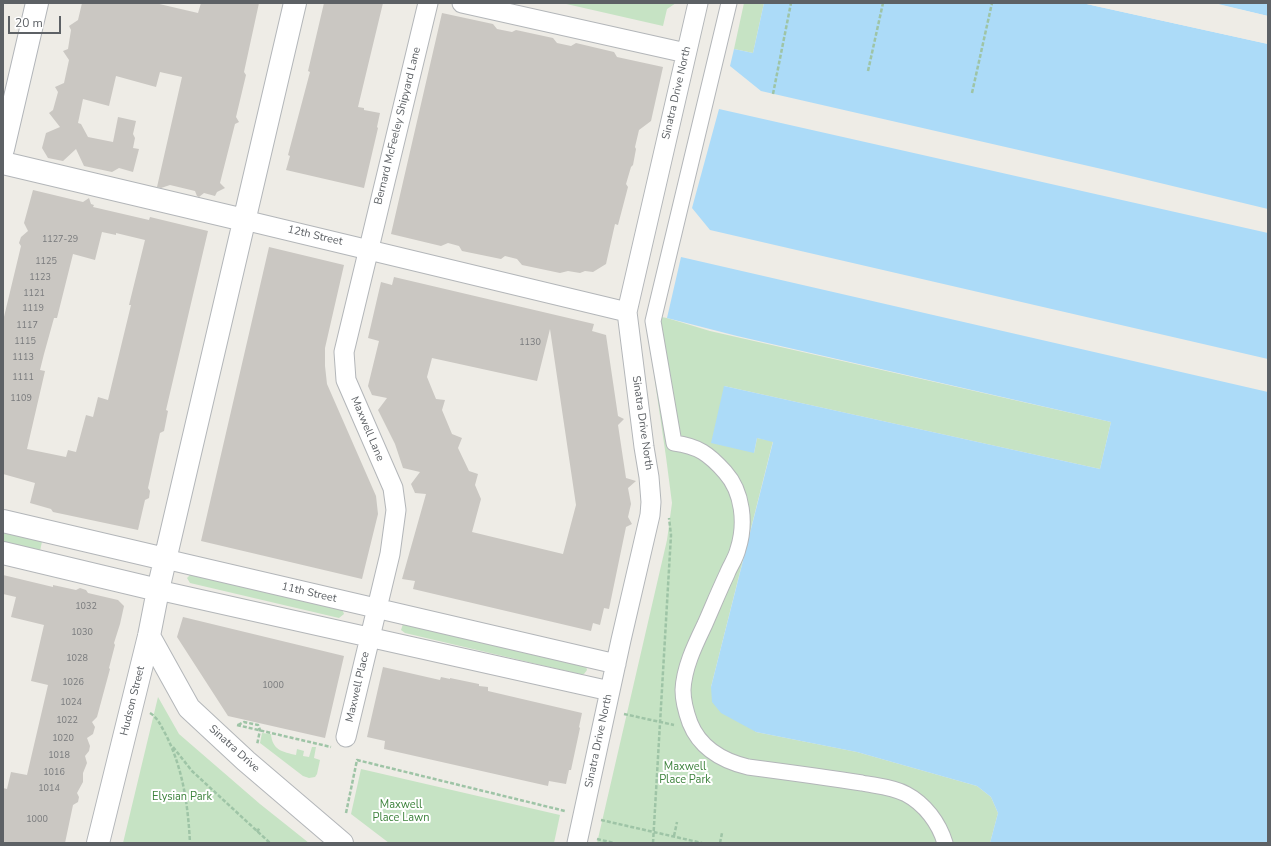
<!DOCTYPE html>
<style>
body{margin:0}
#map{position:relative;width:1271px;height:846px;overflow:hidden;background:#eeece6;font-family:"Nunito Sans",sans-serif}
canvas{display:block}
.frame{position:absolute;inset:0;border:4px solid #5d6165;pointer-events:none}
.scale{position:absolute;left:8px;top:16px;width:53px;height:18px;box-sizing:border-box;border:2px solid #5d6165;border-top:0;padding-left:5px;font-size:12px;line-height:14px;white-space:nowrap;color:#5d6165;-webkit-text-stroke:3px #fff;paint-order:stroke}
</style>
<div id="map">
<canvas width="1271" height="846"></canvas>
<div class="frame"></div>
<div class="scale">20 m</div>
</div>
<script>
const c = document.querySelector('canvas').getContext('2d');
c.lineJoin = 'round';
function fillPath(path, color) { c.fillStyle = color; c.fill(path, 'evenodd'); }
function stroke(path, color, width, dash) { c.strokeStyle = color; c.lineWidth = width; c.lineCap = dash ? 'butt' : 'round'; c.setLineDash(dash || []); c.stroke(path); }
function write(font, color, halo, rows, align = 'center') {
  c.font = font + ' "Nunito Sans",sans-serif'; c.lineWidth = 4; c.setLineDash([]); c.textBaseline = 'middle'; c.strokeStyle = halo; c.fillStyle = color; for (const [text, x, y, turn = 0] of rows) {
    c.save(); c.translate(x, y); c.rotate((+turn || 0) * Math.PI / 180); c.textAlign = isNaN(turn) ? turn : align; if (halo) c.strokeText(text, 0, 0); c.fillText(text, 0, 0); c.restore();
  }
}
const green = new Path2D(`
 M562 3H676L667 9 663 26Z
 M744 3H764L753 53 734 49Z
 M649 315 667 318 710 331 1111 422 1100 469 724 386 754 453 757 438 773 441 711 687 756 732 857 752 977 786 991 797 998 813 990 843H597L667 540 672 503 666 457 651 354 648 326Z
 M3 529 43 537 40 551 3 543Z
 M191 574 342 609 344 614 339 618 190 583 187 578Z
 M403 624 586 666 587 670 584 674H579L405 633 401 630Z
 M158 697 179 734 260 804 309 843H123Z
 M262 733 271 734C272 750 283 752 296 755L297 749 304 751 303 756 309 757 312 747H316L314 758 320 760 317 774 315 777 309 778 303 776 260 743Z
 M361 769 560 815 554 843H389L351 814Z`);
const water = new Path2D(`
 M764 3H1082L1268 44V209L1106 170 761 91 730 66 734 49 753 53Z
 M1214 3H1268V16Z
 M719 109 1268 233V359L710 230 692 208Z
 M681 257 1268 392V843H990L998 813 991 797 977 786 857 752 756 732 721 713 712 702 711 687 773 442 757 438 754 453 711 443 724 386 1100 469 1111 422 737 336 667 318Z`);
const pier = new Path2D(`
 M1082 3H1090L1268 42V44Z
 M1212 3 1268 16V18L1214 5Z`);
const building = new Path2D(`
 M82 3H155L198 13 201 3H259L244 72 246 75 236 117 239 122 235 124 220 183 225 188 217 192 215 196 204 193 199 197 197 196 195 191 170 185 161 188 157 187 182 77 160 72 156 87 116 76 109 106 83 99 78 123 81 124 88 137 113 142 118 117 136 121 133 134 135 138 133 148 139 149 133 172 119 168 112 172 84 166 76 149 63 161 48 158 42 148 46 133 60 127 49 113 53 110 58 92 55 87 64 83 69 60 63 51 68 49 71 30 69 26 78 20Z
 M324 3H383L358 107 364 108V110L380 113 377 127 378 128 364 188 286 170 290 156 288 155 310 72 308 71Z
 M442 13 493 24 497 29 512 32 516 30 553 38 557 43 571 46 576 43 614 52 617 57 663 67 651 121 639 130 635 147 636 149 633 165 631 167 626 184 628 187 618 225 615 224 606 264 593 272 585 271 580 273 568 271 560 273 522 265 517 259 505 256 501 259 462 251 459 246 448 243 441 246 391 234Z
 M33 190 83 202 89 198 91 204 94 205 93 207 149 220 150 217 208 231 166 410 168 411 164 431 160 433 148 488 150 491 149 498 145 500 138 530 53 512 51 509 30 503 35 483 3 474V321L21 246 19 243 21 237 28 231 24 223ZM102 232 116 235V233L145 240 129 305H131L108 400 98 397 93 417 86 415 76 452 68 450 66 457 27 449 45 371 40 370 44 354 54 318H57L73 254 95 260Z
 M269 247 344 265 325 348V366L327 384 376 496 378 514 362 579 201 541Z
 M394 277 594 324 592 331 606 335 618 416 624 419 618 425 626 478 636 481 628 488 631 504 628 517 632 524 626 527 609 609 604 608 600 625 593 623 591 631 413 589 415 581 402 579 426 494 415 493 411 484 420 472 403 468 395 444 378 410 387 398 372 395 368 386 379 341 368 338 381 282 392 285ZM550 329 576 505 563 554 472 532 481 499 475 485 478 474 469 471 458 448 462 438 452 434 442 410 445 400 436 399 427 377 432 358 537 381Z
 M3 575 53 587V585L76 590 80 588 86 590 88 593 118 600 124 606 120 624 114 643 115 645 109 668 110 669 107 680 97 717 92 722 95 727 93 734 87 738 90 746 89 751 85 756 87 763 83 773V782L77 793 79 797 78 802 73 805 65 843H3V788L7 789 11 772 27 775 48 685 31 681 44 625 11 617 16 597 3 594Z
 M183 617 344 656 325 738 228 716 177 637Z
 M383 667 440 680 441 677 450 679V678L479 684V686L488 687V691L582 713 579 727 580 728 571 770H569L566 784 549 781 548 786 384 749 385 741 367 737Z`);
const path = new Path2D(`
 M868 71 883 3
 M972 93 992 3
 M773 94 791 3
 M150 713C158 718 161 726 166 735 183 769 188 805 190 843
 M624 714 674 725
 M237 725 331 747
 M238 725 244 722 258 725 260 730 257 745
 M173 747 192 771 270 843
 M346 813 357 760 565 811
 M601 820 702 843
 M257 832 260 827
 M674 836 677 822
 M597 839 614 843
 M653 843 671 535 669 518
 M720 843 722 833`);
const pedestrian = new Path2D(`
 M729 3 653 321 674 443C698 446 709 454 725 472 743 492 746 524 738 549 736 558 730 566 727 574 719 591 712 608 705 624 695 645 684 667 683 690 683 702 686 712 690 723 700 748 723 761 748 767 786 772 824 777 862 783 877 786 893 787 906 794 925 804 939 823 945 843`);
const minor = new Path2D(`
 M462 3 686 53
 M244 220 627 312
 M165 559 616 664
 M158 590 610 691
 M346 737 390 554 396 510 393 488 346 380 344 352 428 3
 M577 843 621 640 650 515 651 502 649 477 644 447 627 312 698 3`);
const tertiary = new Path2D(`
 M3 163 244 220
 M3 521 165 559
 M3 553 158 590
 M149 636 189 708 246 761 342 843
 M98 843 149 636 158 590 295 3`);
const secondary = new Path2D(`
 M3 149 37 3`);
const numberNames = [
 ["1127-29",60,240],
 ["1125",46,262],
 ["1123",40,278],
 ["1121",34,294],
 ["1119",33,309],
 ["1117",27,326],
 ["1115",25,342],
 ["1130",530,343],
 ["1113",23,358],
 ["1111",23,378],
 ["1109",21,399],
 ["1032",86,607],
 ["1030",82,633],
 ["1028",77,659],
 ["1026",73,683],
 ["1000",273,686],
 ["1024",71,703],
 ["1022",67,721],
 ["1020",63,739],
 ["1018",59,756],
 ["1016",54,773],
 ["1014",49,789],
 ["1000",37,820]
];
const streetNames = [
 ["Sinatra Drive North",677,93,-77],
 ["Bernard McFeeley Shipyard Lane",398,126,-76],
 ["12th Street",315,236,13],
 ["Sinatra Drive North",642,423,82],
 ["Maxwell Lane",367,429,67],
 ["11th Street",309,593,13],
 ["Maxwell Place",358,687,-77],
 ["Hudson Street",133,701,-76],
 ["Sinatra Drive North",599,741,-78],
 ["Sinatra Drive",234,749,42]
];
const parkNames = [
 ["Maxwell",685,767],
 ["Place Park",685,780],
 ["Elysian Park",182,797],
 ["Maxwell",401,805],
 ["Place Lawn",401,818]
];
fillPath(green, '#c6e3c4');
fillPath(water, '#acdbf8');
fillPath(pier, '#eeece6');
fillPath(building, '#cac7c2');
stroke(pedestrian, '#b3b6b9', 17);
stroke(minor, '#b3b6b9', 21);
stroke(tertiary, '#b3b6b9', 24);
stroke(secondary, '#b2b5b9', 24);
stroke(path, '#9ec4a6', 2.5, [4, 2]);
stroke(pedestrian, '#fff', 15);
stroke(minor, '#fff', 19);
stroke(tertiary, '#fff', 22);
stroke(secondary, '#fff', 22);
write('9px', '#787a7c', null, numberNames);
write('11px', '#5d6165', '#fff', streetNames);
write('11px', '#3e833d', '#fff', parkNames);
</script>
